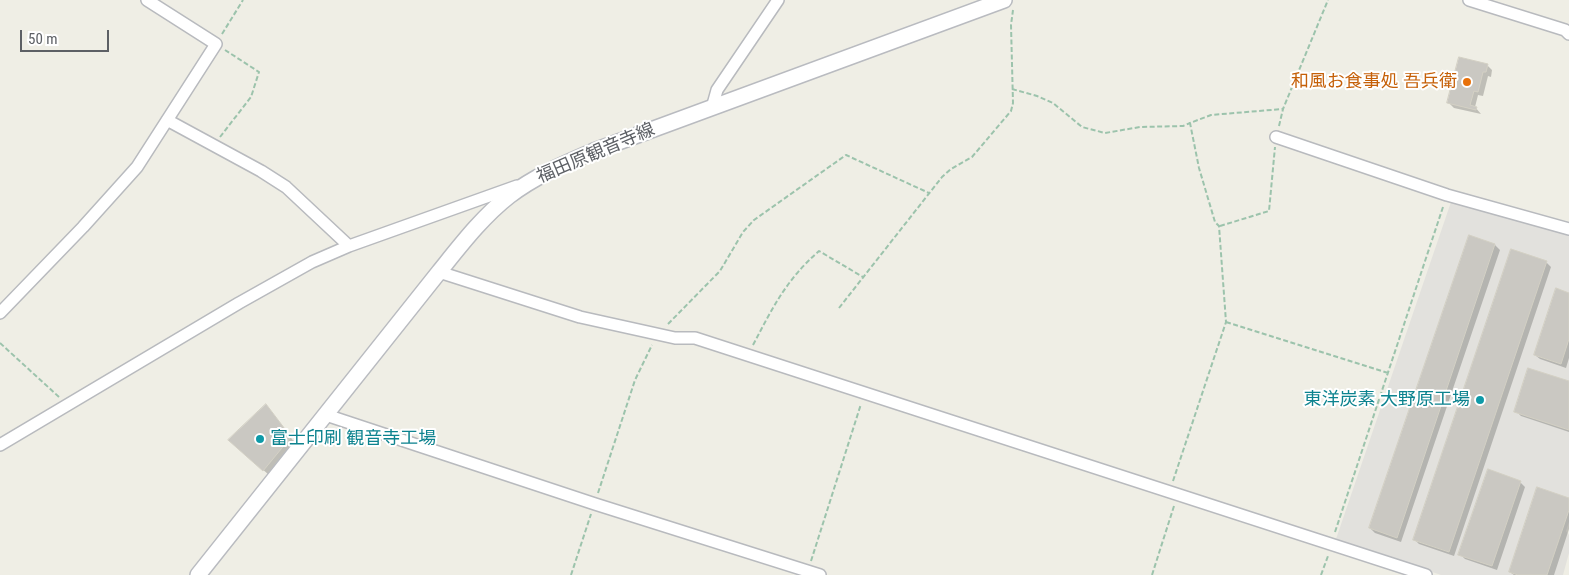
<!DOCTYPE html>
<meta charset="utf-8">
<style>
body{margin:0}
#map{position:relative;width:1569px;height:575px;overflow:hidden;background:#efeee5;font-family:"Roboto Condensed",sans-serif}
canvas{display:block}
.scale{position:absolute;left:20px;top:30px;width:89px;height:22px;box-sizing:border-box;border:2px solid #5d6065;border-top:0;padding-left:6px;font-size:15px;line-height:18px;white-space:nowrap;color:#5d6065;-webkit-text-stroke:4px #fff;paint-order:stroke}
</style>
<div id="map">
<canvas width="1569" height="575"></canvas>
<div class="scale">50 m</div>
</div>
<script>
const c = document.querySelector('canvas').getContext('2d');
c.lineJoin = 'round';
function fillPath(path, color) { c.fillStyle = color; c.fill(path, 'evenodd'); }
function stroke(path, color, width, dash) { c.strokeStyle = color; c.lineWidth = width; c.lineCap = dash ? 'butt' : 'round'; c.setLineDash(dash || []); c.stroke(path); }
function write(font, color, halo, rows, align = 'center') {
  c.font = font + ' "Roboto Condensed","Noto Sans JP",sans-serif'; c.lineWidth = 4; c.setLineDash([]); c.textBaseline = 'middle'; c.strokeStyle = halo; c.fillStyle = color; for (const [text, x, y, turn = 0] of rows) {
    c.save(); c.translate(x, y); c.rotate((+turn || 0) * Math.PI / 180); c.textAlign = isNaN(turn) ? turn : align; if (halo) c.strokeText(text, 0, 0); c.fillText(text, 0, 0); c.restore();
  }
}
const industrial = new Path2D(`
 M1451 202 1569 233V522L1566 531 1569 535V553L1563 575H1441L1336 539Z`);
const shadow = new Path2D(`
 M1487 65 1492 70 1491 77 1488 76 1483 96 1478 95 1475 107 1481 114 1454 108 1449 103Z
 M1469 237 1495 245 1500 250 1401 542 1375 533 1370 528Z
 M1546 262 1551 267 1454 556 1419 544 1414 539Z
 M1569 294V358L1566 368 1540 359 1535 355Z
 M1569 383V432L1521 416 1516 411Z
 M266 406 295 443 269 475 235 445Z
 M1520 482 1525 487 1497 570 1465 559 1460 554Z
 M1569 499V529L1554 575H1514L1510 572Z`);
const building = new Path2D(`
 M1459 57 1488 64 1486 72H1483L1478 92 1474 91 1470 105 1477 107 1476 110 1447 103Z
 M1469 235 1495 244 1397 538 1369 528Z
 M1511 249 1547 261 1449 552 1413 540Z
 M1556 288 1569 293V339L1561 364 1534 355Z
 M1528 368 1569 381V430L1514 412Z
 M266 404 291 437 263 471 228 440Z
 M1488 469 1521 481 1492 566 1458 555Z
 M1537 487 1569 498V510L1547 575H1518L1509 572Z`);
const path = new Path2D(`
 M222 34 243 0
 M1012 89 1037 96 1053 103 1082 127 1105 133 1140 127 1183 126 1190 123
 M1279 126 1283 109 1328 0
 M220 137 251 97 259 72 225 50
 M1220 226 1269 211 1275 147
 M839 308 942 177 951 169 972 157 1011 111 1013 103 1011 25 1013 10
 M1226 322 1388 373
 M668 324 720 271 743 232 754 220 846 155 929 193
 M0 343 59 397
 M753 345C773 307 786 280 819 251L863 277
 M1173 481 1226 322 1219 226 1215 222 1199 168 1190 123 1211 115 1283 109
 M598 493 635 380 652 345
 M1335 532 1443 207
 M811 561 861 404
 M571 575 591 514
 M1152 575 1174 506
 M1321 575 1328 556`);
const street = new Path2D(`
 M1469 0 1565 30 1569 34
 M712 108 717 90 778 0
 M167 120 261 171 286 187 349 246
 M1276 137 1447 195 1569 229
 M439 272 580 317 675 338H695L1426 575
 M0 313 83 227 137 167 216 44 147 0
 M326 415 595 504 820 575
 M0 445 239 303 312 262 349 246 517 186`);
const secondary = new Path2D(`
 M198 575 439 272C460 246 482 217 509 196 535 176 564 164 594 151L1004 0`);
const markers = [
 [1467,82,5,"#e8710a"],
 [1480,400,5,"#0f9aa8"],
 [260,439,5,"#0f9aa8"]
];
const foodNames = [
 ["和風お食事処 吾兵衛",1457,82]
];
const streetNames = [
 ["福田原観音寺線",596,154,-23]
];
const cultureNames = [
 ["東洋炭素 大野原工場",1470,400],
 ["富士印刷 観音寺工場",270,439,"left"]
];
fillPath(industrial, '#e2e1dd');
fillPath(shadow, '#0003');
fillPath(building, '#cac8c2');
stroke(building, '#d3d0c4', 1);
stroke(street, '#b8babe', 14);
stroke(secondary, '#b9bbc0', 18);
stroke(path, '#9cc3ac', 2, [5, 2.5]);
stroke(street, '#fff', 11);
stroke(secondary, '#fff', 15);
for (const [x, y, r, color] of markers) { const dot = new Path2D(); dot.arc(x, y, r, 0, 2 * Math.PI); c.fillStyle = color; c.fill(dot); stroke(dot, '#fff', 2); }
write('18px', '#c56008', '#fff', foodNames, 'right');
write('18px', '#5d6065', '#fff', streetNames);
write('18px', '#0d838f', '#fff', cultureNames, 'right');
</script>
